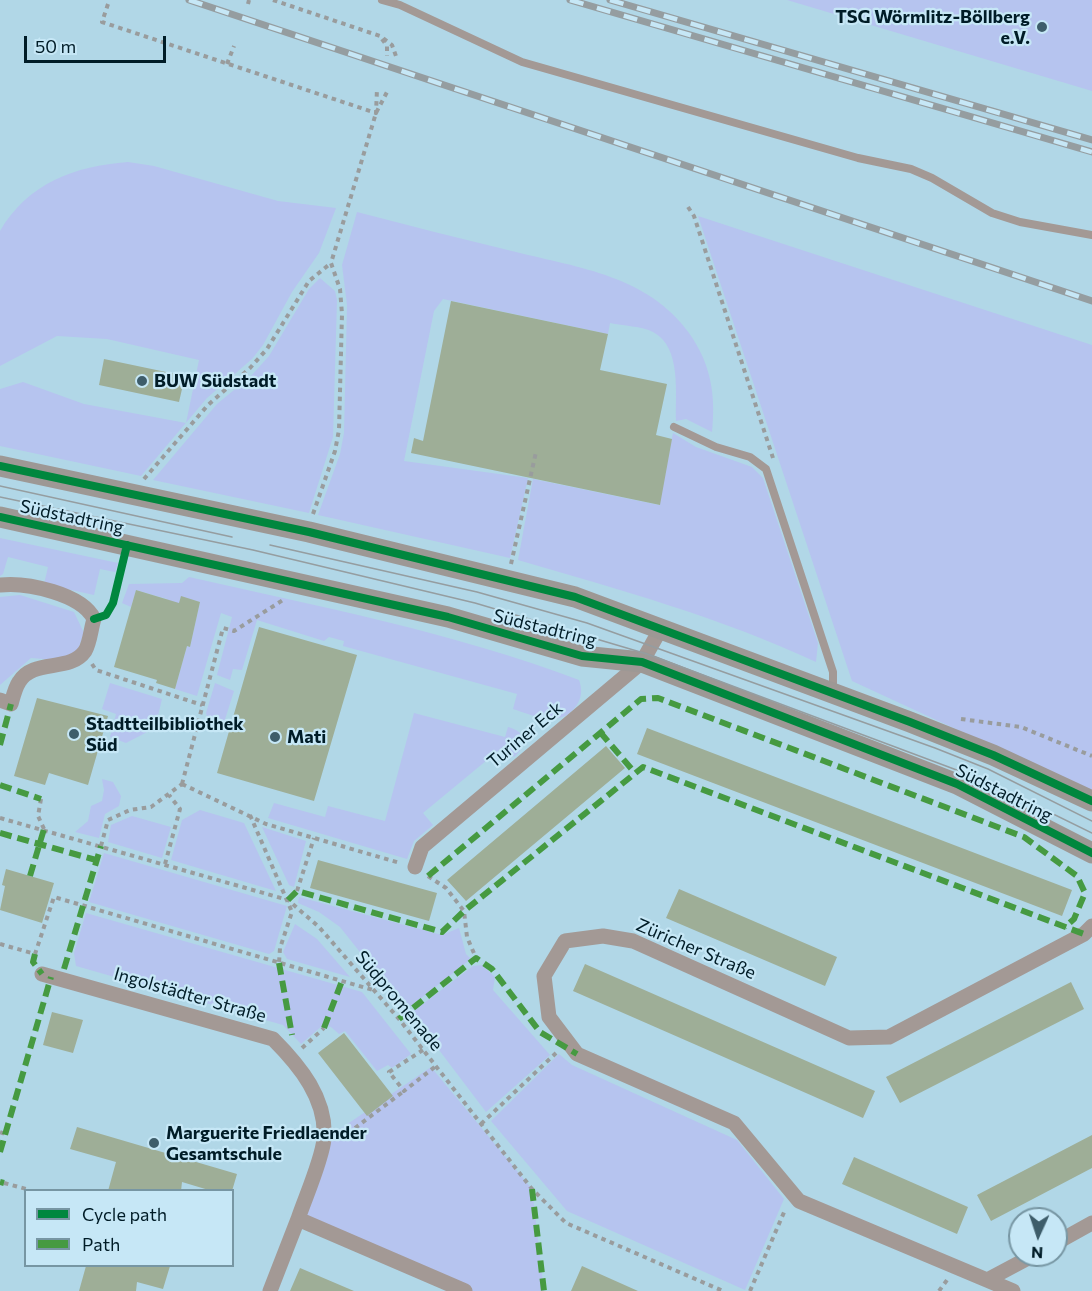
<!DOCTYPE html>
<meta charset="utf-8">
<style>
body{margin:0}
#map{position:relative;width:1092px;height:1291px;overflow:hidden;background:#b1d7e7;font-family:Commissioner,sans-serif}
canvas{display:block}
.legend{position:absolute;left:24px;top:1189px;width:210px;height:78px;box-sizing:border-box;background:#c6e7f6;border:2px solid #7796a3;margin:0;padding:8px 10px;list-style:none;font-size:18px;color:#001c27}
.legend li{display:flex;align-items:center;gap:12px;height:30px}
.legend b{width:30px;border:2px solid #7796a3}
.north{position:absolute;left:1008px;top:1207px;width:60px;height:60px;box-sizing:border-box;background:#c6e7f6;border:2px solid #7796a3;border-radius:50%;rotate:183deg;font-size:16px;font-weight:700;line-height:24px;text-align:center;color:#001c27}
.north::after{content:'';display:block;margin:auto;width:21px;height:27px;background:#3e5d6a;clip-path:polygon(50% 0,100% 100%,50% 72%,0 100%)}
.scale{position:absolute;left:24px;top:36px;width:142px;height:27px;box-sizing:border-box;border:3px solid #001c27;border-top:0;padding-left:8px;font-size:18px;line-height:21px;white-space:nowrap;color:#001c27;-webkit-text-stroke:4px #c6e7f6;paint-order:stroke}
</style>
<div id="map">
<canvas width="1092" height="1291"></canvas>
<ul class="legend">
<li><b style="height:8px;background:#00873e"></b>Cycle path</li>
<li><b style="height:8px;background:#469a41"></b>Path</li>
</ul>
<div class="north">N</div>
<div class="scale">50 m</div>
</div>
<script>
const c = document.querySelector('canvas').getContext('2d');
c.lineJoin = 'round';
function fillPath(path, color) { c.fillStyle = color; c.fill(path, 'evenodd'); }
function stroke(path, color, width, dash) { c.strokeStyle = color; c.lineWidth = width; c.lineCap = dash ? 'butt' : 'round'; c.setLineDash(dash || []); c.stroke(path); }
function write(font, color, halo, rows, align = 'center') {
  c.font = font + ' Commissioner,sans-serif'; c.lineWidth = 4.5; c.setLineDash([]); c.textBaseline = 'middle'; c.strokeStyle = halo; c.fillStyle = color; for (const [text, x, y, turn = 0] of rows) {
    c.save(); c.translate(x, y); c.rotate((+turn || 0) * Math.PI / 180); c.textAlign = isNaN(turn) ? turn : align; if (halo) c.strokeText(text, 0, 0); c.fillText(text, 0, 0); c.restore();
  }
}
const green = new Path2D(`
 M787 0H1092V91Z
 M128 162 154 166 278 201 336 208 319 253 292 292 263 345 252 359 207 398 141 476 0 446V389L23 382 84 404 186 423 199 360 107 339 57 336 0 366V231C28 183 75 166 128 162Z
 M357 212C410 226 463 239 516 252 580 268 648 276 689 333 711 364 716 395 712 432L686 419 676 421C675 394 682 347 653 332 642 326 623 326 610 323L608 334 443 299 434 311 404 461 528 478 510 558 318 515 340 454 344 433 347 305 342 265Z
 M698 216 1092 345V792L852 681Z
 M320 278 335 291 337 300 333 437 309 513 153 480 217 404 251 376 269 356 309 289Z
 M673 433 696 447 752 467 763 478 818 643 816 662C722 618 618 589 518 560L533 479 659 505Z
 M0 538 118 563 115 572 100 569 94 595 44 584 48 567 8 557 3 574 0 576Z
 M189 577C320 607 453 632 579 680 582 688 582 696 578 703 562 730 535 716 513 709L517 694 343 646 344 641 329 637 324 641 257 620 242 670 233 669 230 680 217 675 232 617 221 613 197 696 175 689 187 646 190 647 200 602 181 597 169 636 167 599 136 590 131 607 122 603 129 584 182 583Z
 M20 595 74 612 84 633 77 652 56 660 31 658 0 685V597Z
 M110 683 162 699 155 728 126 743 110 737 116 714 102 709Z
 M215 683 234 691 222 729 210 727 206 713Z
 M414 713 505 737 508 727C527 732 528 745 514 757L504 746 423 813 433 825 414 841 407 859 268 818 274 803 325 817 328 806 385 821Z
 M102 779 113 782 121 796 119 806 105 814 99 838 75 832 88 821 91 806 102 801 104 790Z
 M200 810 244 823 276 891 171 860 182 820Z
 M132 816 171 827 162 858 108 842 111 825Z
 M262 827 306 841 294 887 289 885Z
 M104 853 287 906 274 951 269 954 89 902Z
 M299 897 442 935 459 928 466 954 471 959 406 1010 340 927 319 912 298 903Z
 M86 913 362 992 411 1054 392 1068 388 1065 377 1071 345 1031 339 1034 331 1027 323 1025 301 1044 283 1025 76 966 74 953Z
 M295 924 317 939 350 977 287 959 283 952Z
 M482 965 495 977 493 990 550 1055 486 1112 411 1013 473 966Z
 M559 1054 572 1065 737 1140 784 1199 745 1290 567 1211 491 1121Z
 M431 1067 532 1189 544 1291H465L298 1219 324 1140Z`);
const building = new Path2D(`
 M451 301 608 334 600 370 667 384 656 435 672 439 660 505 411 453 414 438 423 441Z
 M104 359 185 376 179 402 99 385Z
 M136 590 179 603 181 596 200 602 190 647 187 646 175 689 156 683 157 680 114 667Z
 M259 627 357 655 314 801 217 773Z
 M37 698 108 716 88 785 49 773 45 785 14 776Z
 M647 728 1072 890 1062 916 637 754Z
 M606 746 625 768 466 901 447 880Z
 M318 860 437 893 429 921 310 888Z
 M6 869 54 883 42 923 0 910 5 886 2 885Z
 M679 889 837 957 825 986 666 918Z
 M585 964 875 1091 863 1118 573 991Z
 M1071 982 1084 1009 900 1103 886 1077Z
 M52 1012 83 1020 73 1053 43 1045Z
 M344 1033 393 1096 367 1116 318 1053Z
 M77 1127 237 1174 232 1191H212L182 1182 181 1191H108L116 1162 70 1149Z
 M1092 1135V1168L991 1221 977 1195Z
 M854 1157 968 1207 957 1234 842 1184Z
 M86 1266H170L163 1289 137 1282 136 1291H79Z
 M582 1266 638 1291H571Z
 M300 1268 354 1291H290Z`);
const path = new Path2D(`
 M273 0 380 36 392 45 397 59
 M108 4 102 22 376 113 377 89
 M248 4 249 0
 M382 39 387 46V56
 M227 64 234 46
 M688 207 694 216 773 458
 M144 479 208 405 250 368 267 349 309 281 331 263
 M313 514 335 451 339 430 342 314 340 289 331 263 376 113 387 92
 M511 564 536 452
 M92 664 96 670 202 705
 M961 719 1021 727 1092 756
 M182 784 266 824 400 863
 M182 784 223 628 234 631 283 600
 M41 799 38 816 44 829
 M250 815 292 912 280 948 279 963
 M0 818 288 900 319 927 399 1019 532 1189 566 1223 723 1291
 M101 846 108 820 130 810 151 807 182 784
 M165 864 180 809 169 795
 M428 876 446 888 464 911 467 937 476 958
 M297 891 314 838
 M0 944 35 954 54 897 373 990
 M302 1048 324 1028
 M423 1050 389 1072 404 1091 436 1066
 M481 1124 556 1053
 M355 1128 404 1091
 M0 1132 5 1134
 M4 1183 30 1190
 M750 1291 785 1210
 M939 1291 947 1280`);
const lane = new Path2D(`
 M382 0 400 5 522 62 858 158 911 169 932 178 992 213 1020 222 1092 235
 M674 427 716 447 750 457 766 469 833 672V692`);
const street = new Path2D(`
 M0 585C27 582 82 594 94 619 91 628 90 643 85 651 70 673 33 658 19 682 15 688 13 697 11 704L0 700
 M415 867 422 847 642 662 660 630
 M42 974 273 1039C300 1066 327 1099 324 1139 322 1160 305 1198 298 1219
 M1056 1243 1092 1223
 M987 1280 1034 1255
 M270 1291 298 1219 465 1291
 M1013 1291 799 1201 734 1123 577 1054 549 1017 544 976 565 941 603 936 633 941 849 1038 889 1037 1084 934 1092 926`);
const secondary = new Path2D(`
 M0 466 309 532 575 597 910 722 993 755 1092 801
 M0 517 448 617 582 656 642 662 957 784 1092 853`);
const tram = new Path2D(`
 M0 486 232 537
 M0 497 253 550 475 603 647 654 986 781 1092 833
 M270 545 477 592 587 623 935 748 988 769 1092 821`);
const rail = new Path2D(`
 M189 0 1092 301
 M570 0 1092 152
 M610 0 1092 140`);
const quiet = new Path2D(`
 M600 732 635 773
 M0 745 11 704
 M0 785 41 799
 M0 833 96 860
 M30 876 44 829
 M428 876 641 699 658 698 1024 837 1077 876 1085 893 1074 919 1065 927
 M288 900 297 891 442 932 464 911 643 767 1084 934
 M35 954 33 962 42 974
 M279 963 292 1035
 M64 969 101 846
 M399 1019 476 958 492 969 540 1032 577 1054
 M324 1028 342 981
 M0 1152 51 977
 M0 1182 4 1183
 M532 1189 544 1291`);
const cycleway = new Path2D(`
 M0 466 309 532 575 597 910 722 993 755 1092 801
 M0 517 448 617 582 656 642 662 957 784 1092 853
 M94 619 106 615 113 603 127 545`);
const markers = [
 [1042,27,6,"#3e5d6a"],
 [142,381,6,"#3e5d6a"],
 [74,734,6,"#3e5d6a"],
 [275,737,6,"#3e5d6a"],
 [154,1143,6,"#3e5d6a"]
];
const poiNames = [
 ["TSG Wörmlitz-Böllberg",1030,17,"right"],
 ["e.V.",1030,38,"right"],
 ["BUW Südstadt",154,381],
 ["Stadtteilbibliothek",86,724],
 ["Süd",86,745],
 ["Mati",287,737],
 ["Marguerite Friedlaender",166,1133],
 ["Gesamtschule",166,1154]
];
const streetNames = [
 ["Südstadtring",72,517,12],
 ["Südstadtring",545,628,14],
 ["Turiner Eck",525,735,-40],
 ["Südstadtring",1004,793,27],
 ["Züricher Straße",696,949,23],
 ["Ingolstädter Straße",190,995,16],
 ["Südpromenade",399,1001,50]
];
fillPath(green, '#b6c4ef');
fillPath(building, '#9eae97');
stroke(path, '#999c9d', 4, [4.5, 4.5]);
stroke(lane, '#a39995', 8);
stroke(street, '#a39995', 15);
stroke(secondary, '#9d9895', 21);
stroke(tram, '#959da0', 1.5);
stroke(rail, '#959da0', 7);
stroke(rail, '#c6e7f6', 4.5, [14]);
stroke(quiet, '#469a41', 6, [12, 6]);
stroke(cycleway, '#00873e', 8);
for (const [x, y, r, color] of markers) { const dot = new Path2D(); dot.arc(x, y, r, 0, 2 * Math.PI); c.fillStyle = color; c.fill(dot); stroke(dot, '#c6e7f6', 2); }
write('bold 18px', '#001c27', '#c6e7f6', poiNames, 'left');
write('18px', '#001c27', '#c6e7f6', streetNames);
</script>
